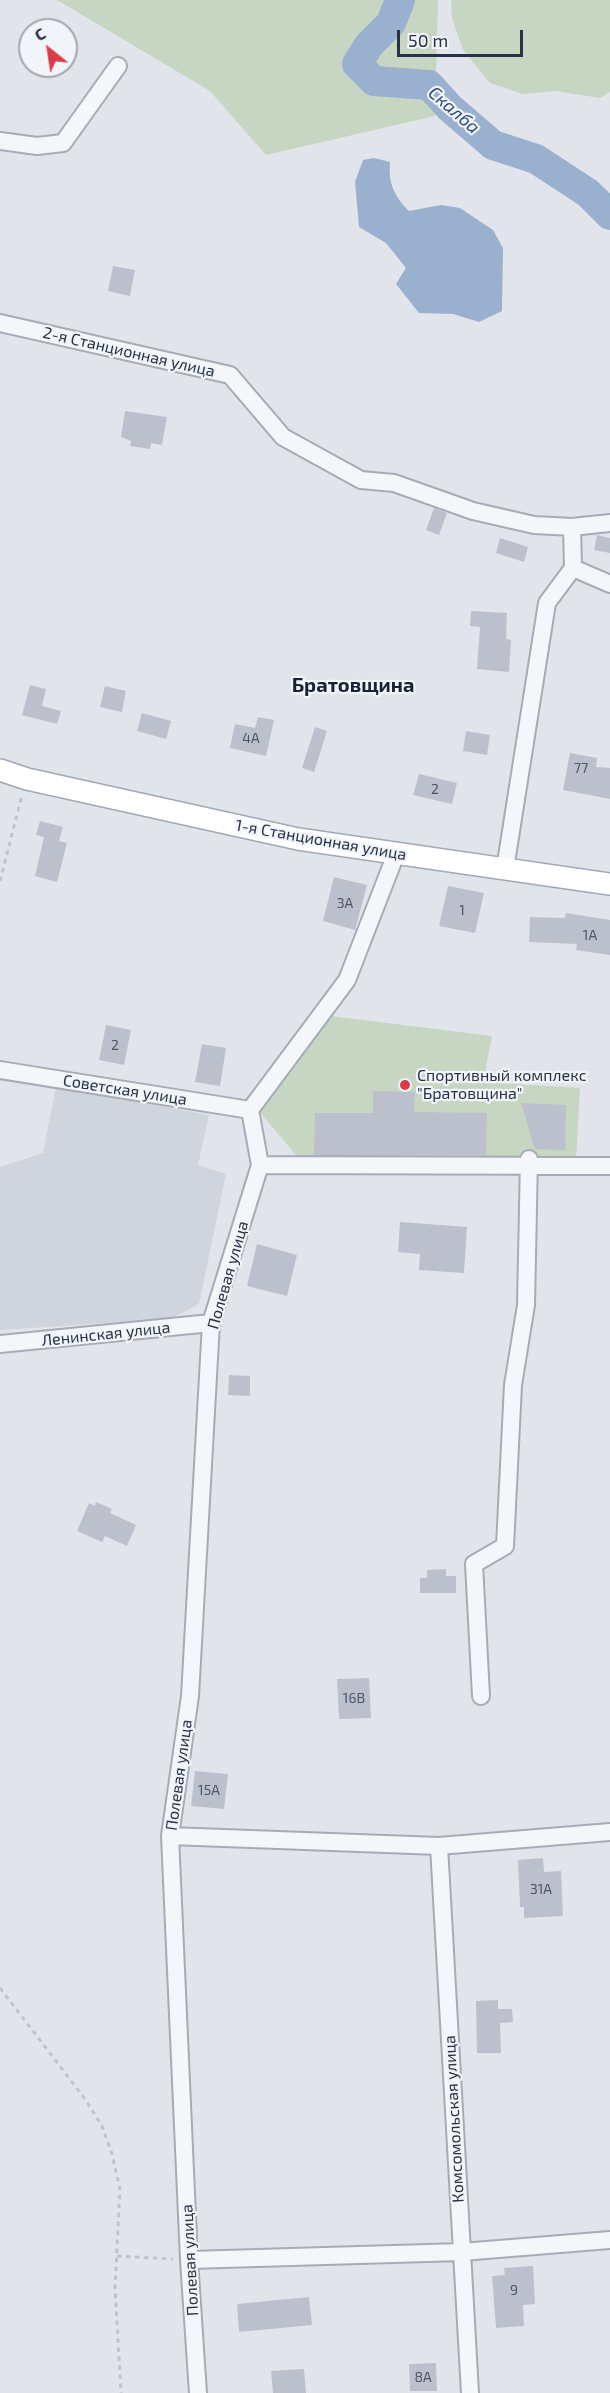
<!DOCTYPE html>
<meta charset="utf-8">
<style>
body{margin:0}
#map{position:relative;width:610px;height:2393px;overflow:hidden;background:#e1e5eb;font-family:"Exo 2",sans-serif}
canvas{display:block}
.north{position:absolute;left:18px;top:18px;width:60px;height:60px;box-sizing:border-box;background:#f1f4f8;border:2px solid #a1a6b0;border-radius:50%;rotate:330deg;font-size:16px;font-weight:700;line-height:24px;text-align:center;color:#283145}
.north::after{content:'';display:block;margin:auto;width:21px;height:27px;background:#db3c4c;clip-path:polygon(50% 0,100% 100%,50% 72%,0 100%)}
.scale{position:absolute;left:397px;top:30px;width:126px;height:27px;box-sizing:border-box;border:3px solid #283145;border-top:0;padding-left:8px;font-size:18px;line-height:21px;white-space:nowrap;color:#283145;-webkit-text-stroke:4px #f1f4f8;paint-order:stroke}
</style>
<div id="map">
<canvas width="610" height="2393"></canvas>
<div class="north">С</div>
<div class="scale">50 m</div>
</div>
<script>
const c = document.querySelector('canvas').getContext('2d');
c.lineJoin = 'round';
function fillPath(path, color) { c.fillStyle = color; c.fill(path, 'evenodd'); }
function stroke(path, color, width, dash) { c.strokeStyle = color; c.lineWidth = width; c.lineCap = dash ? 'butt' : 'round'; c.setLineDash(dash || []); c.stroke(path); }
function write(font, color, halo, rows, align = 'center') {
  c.font = font + ' "Exo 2",sans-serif'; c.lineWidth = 4.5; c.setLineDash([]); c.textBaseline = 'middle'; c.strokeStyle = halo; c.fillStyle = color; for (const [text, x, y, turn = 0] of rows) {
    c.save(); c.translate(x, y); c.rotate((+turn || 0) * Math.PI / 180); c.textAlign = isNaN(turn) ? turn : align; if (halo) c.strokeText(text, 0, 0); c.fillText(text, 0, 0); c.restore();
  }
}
const built = new Path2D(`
 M56 1087 209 1115 198 1165 226 1174 199 1304 170 1319 0 1330V1167L43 1153Z`);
const green = new Path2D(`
 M57 0H438L435 116 266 155 210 91Z
 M451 0H610V92L600 98 555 91 523 94 490 83 463 50 452 18Z
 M330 1016 492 1036 483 1082 580 1088 576 1159 300 1160 259 1111Z`);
const water = new Path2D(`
 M374 158 390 162C388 182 394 197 409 211L441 205 460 208 493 230 503 248 502 311 479 322 453 314 419 313 396 284 406 268 386 243 359 227 355 182 363 160Z`);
const river = new Path2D(`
 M400 0 391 23 369 45 357 64 374 81 429 85 450 108 493 145 536 159 588 193 610 215`);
const building = new Path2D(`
 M113 266 135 270 130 296 108 291Z
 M125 411 167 417 162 445 151 443 150 449 130 446 131 441 121 437Z
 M434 508 447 513 439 535 426 530Z
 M597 535 610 538V553L594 550Z
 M500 538 528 547 524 562 496 553Z
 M471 611 507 613 506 639 511 640 509 672 477 669 480 627 470 626Z
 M30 685 46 689 42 706 61 711 57 724 22 715Z
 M105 686 126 691 122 712 100 707Z
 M142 713 171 721 166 739 137 731Z
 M258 717 274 720 266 756 230 748 235 724 255 728Z
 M315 727 327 731 314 772 302 768Z
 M466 731 490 735 487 755 463 751Z
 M570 753 597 758 596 767 610 768V799L563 790Z
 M419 774 457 783 452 804 413 795Z
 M40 821 63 827 59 841 67 843 57 882 35 876 44 837 36 835Z
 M334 877 367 885 355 930 323 921Z
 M448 886 484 893 475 933 439 926Z
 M566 913 610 920V955L576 950 577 944 529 942 530 917 565 918Z
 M106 1025 131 1030 124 1065 99 1060Z
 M202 1044 226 1048 220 1086 195 1082Z
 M373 1091 415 1092 414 1112 487 1113 486 1155H314L315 1113H373Z
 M521 1103 566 1105 565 1150 535 1149Z
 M400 1222 467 1227 464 1273 419 1270 420 1254 398 1252Z
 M257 1244 297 1255 287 1296 247 1286Z
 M229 1375 250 1376V1396L228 1395Z
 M96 1502 112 1509 110 1513 136 1525 127 1546 105 1536 102 1542 77 1531 89 1503 95 1506Z
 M446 1569V1576H456V1593H420V1578H427V1570Z
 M369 1678 371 1718 339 1719 337 1679Z
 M195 1771 228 1774 224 1809 191 1806Z
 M543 1858 544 1872 561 1871 563 1916 524 1918V1907H520L518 1860Z
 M498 2000V2009H512L513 2022 500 2023 501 2053H477L476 2001Z
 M533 2266 535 2304 523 2305 524 2326 496 2328 492 2276 505 2275 504 2268Z
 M309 2297 312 2325 239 2332 237 2304Z
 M436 2363 437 2391H410L409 2364Z
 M304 2369 306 2393H273L271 2371Z`);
const path = new Path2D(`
 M0 881 22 795
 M0 1988 85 2099 102 2126 112 2154 120 2189 115 2287 121 2393
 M117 2256 173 2259`);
const minor = new Path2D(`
 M0 141 37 146 63 143 118 66
 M0 323 230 375 283 437 361 480 394 483 473 511 534 525 572 527 610 523
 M573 568 610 584
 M505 869 547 603 573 568 572 527
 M0 1070 250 1110
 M260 1165 610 1166
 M0 1344 211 1323
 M481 1696 474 1564 505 1546 513 1385 526 1305 529 1159
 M170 1836 439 1846 610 1832
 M439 1846 470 2393
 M189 2260 462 2252 610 2240
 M198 2393 189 2260 170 1836 190 1696 211 1323 260 1165 250 1110 347 980 396 854`);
const major = new Path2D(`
 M0 770 27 779 298 839 610 884`);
const markers = [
 [405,1085,6,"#db3c4c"]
];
const numberNames = [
 ["4А",251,738],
 ["77",581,768],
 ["2",435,789],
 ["3А",345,903],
 ["1",462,910],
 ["1А",590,935],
 ["2",115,1045],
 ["16В",354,1698],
 ["15А",209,1790],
 ["31А",541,1889],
 ["9",514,2290],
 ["8А",423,2377]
];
const streetNames = [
 ["2-я Станционная улица",129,352,13],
 ["1-я Станционная улица",321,840,10],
 ["Советская улица",125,1090,9],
 ["Полевая улица",228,1275,-74],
 ["Ленинская улица",106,1334,-6],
 ["Полевая улица",179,1775,-82],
 ["Комсомольская улица",454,2119,-93],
 ["Полевая улица",190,2260,-93]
];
const poiNames = [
 ["Спортивный комплекс",417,1076],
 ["\"Братовщина\"",417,1094]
];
const waterNames = [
 ["Скалба",454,110,41]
];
const quarterNames = [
 ["Братовщина",353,685]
];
fillPath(built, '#cfd4dd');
fillPath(green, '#c6d6c2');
fillPath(water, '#99b0ce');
stroke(river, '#99b0ce', 30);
fillPath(building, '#bbc0cc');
stroke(minor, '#a6abb6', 20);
stroke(major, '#9fa8b8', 24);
stroke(path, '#c0c3ca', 3, [4.5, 4.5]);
stroke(minor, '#f5f6f9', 16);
stroke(major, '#fff', 21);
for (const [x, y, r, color] of markers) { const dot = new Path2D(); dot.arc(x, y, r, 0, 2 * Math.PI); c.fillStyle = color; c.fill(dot); stroke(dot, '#f1f4f8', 2); }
write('14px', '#4d5567', null, numberNames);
write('16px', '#283145', '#f1f4f8', streetNames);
write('16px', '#283145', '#f1f4f8', poiNames, 'left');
write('italic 18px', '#2e4d7d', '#f1f4f8', waterNames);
write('bold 20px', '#1a2236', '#f1f4f8', quarterNames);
</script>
